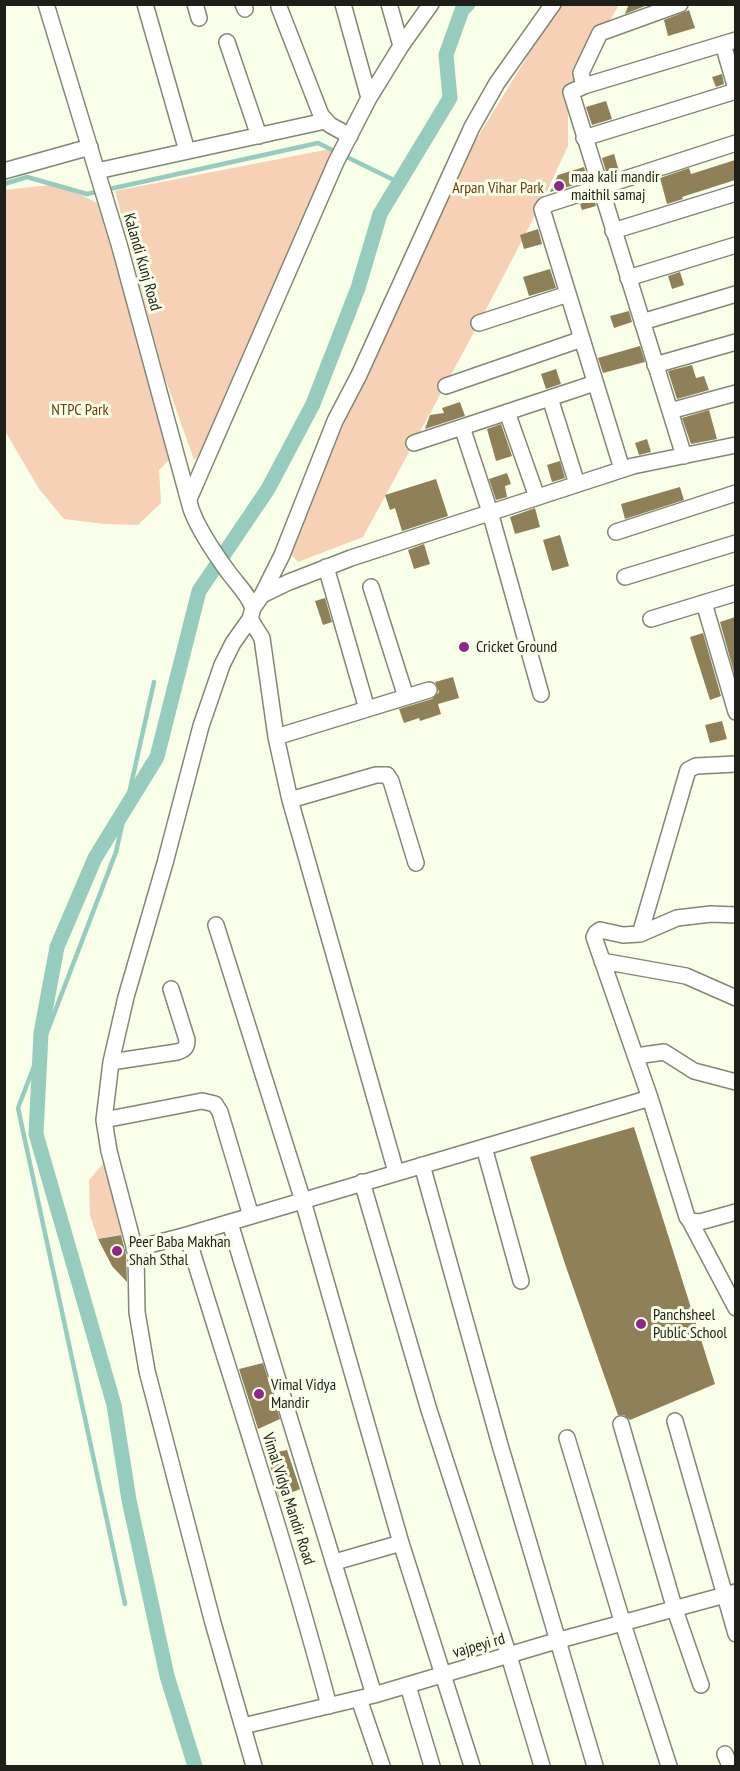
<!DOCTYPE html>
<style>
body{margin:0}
#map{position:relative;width:740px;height:1771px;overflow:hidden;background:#f9fee9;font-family:"PT Sans Narrow",sans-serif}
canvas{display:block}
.frame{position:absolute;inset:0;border:6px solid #1d1f18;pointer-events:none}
</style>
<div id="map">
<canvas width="740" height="1771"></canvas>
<div class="frame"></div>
</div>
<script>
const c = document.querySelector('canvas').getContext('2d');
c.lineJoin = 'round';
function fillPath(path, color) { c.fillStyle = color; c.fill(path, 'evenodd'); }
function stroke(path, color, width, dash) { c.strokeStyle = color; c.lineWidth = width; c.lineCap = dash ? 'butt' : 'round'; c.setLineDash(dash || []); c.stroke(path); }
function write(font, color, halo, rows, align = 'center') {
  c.font = font + ' "PT Sans Narrow",sans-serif'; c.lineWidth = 6; c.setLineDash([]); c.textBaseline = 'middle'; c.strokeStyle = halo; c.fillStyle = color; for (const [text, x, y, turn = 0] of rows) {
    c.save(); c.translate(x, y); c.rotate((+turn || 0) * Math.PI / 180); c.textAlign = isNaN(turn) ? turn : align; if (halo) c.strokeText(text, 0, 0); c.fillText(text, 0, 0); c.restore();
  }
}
const green = new Path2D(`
 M559 5H619L568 91V146L541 204 479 323 363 537 298 562 287 550 458 169Z
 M335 148 202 453 194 460 164 375 115 191Z
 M59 184 97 203 136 328 172 457 159 470 161 503 138 525 104 524 64 519 39 489 5 431 4 190Z
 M108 1158 127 1233 98 1239 90 1215 89 1180Z`);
const stream = new Path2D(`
 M4 184 27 177 87 194 318 143 400 183
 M125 1604 18 1108 116 852 154 682`);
const canal = new Path2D(`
 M195 1766 167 1676 129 1500 114 1405 36 1134 41 1033 57 947 95 858 157 757 199 591 268 489 313 404 358 288 380 214 450 98 446 55 462 10 468 4`);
const building = new Path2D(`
 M629 4H650L625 14Z
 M689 10 695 28 668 36 664 20Z
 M722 74 724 84 716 87 712 77Z
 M606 101 612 119 592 125 586 107Z
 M614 154 619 171 607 175 602 158Z
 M735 160V180L682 197 683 199 667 204 660 178 689 168 691 174Z
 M584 167 588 181 550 192 558 175Z
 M594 199 596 206 582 210 580 204Z
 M538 229 542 244 524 249 520 235Z
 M550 269 556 288 529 296 523 277Z
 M680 272 684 285 672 289 668 276Z
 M629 311 632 322 614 328 610 316Z
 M640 346 645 362 603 373 598 358Z
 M692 365 696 378 704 376 709 390 677 399 668 371Z
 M556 369 561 384 546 389 541 374Z
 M460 402 465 416 425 429 430 415 444 413 442 408Z
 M709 410 717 439 691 444 682 418Z
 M501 424 512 456 496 461 487 429Z
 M647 439 651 452 639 455 635 443Z
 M560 461 565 478 552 482 547 465Z
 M507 473 511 484 505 486 507 497 496 500 489 479Z
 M436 479 448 516 402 531 395 508 390 510 385 495Z
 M680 487 684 500 625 519 621 504Z
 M535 508 540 527 515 534 510 517Z
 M560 535 569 566 552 571 543 540Z
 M424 544 430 564 414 569 408 550Z
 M325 598 332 622 323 625 315 601Z
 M735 617V676L720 622Z
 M703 633 721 696 710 700 690 637Z
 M453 677 459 698 438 704 441 714 420 721 419 718 404 723 399 709 432 699 439 692 435 682Z
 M722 721 727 739 710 743 705 725Z
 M634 1127 715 1384 630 1420 624 1415H618L565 1264 530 1157Z
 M121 1235 126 1255 127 1282 112 1266 98 1239Z
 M263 1363 280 1419 258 1429 239 1369Z
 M287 1450 300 1489 279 1498 267 1454Z`);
const minor = new Path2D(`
 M46 4 119 244 191 509C199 531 215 554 229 573 238 585 248 594 253 608L250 619 233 643 222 665 201 726 165 863 126 997 111 1062 104 1120 109 1151 136 1254 137 1312 147 1371 213 1623 254 1766
 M145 4 187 151
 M195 4 199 18
 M243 4 245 9
 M343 4 369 98
 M389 4 401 46
 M279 7 321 115 330 125 350 136
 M227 42 259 136
 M723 44 736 89
 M584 86 581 73 600 33 680 4
 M584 138 736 91
 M4 171 90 147
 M97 171 325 121
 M613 231 736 193
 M628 278 736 245
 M642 322 736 294
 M479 323 568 294
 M655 365 736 342
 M446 386 582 339
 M550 398 577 484
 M670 411 736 393
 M507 412 537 497
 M462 427 490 512 541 694
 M414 443 595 383
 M684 456 571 92 584 86 736 40
 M622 469 542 209 545 205 736 143
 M189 499 336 162 369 98 401 46 431 4
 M616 532 736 493
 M326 567 367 709
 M625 577 736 543
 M371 587 406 697
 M262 595 289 582 351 558 633 466 736 445
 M704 603 736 712
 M253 608 262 595 282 555 335 421 359 375 472 127 497 83 553 4
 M250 619 262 638 276 737 290 800 396 1172
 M651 619 736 593
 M276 737 429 690
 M290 800 376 775H387L391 781 416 863
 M736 915 711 914 677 918 640 934 623 935 600 930 596 933 594 937 650 1098 687 1217 690 1221 700 1222 736 1212
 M216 925 303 1201 401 1543 472 1766
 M640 934 688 770 696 766 736 764
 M602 961 686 976 736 998
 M636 1056 664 1052 694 1071 736 1082
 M111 1062 177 1052C184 1050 187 1048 187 1040L171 989
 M104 1120 202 1101 215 1104 220 1112 251 1216
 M484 1147 521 1281
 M422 1165 500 1445 595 1766
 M362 1182 429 1410 509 1656 542 1766
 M690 1221 736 1308
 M230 1223 374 1695
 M187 1235C235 1392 287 1547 329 1706
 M134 1249 187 1235 650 1098
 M675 1421 736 1634
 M621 1424 675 1610 701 1685
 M567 1438 623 1624 669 1766
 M335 1562 401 1543
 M408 1686 432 1766
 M359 1699 382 1766
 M243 1726 374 1695 556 1641 736 1592
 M725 1754 730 1766`);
const markers = [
 [559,186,6,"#902588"],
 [464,647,6,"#902588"],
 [117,1251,6,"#902588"],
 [641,1324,6,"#902588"],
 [259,1394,6,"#902588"]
];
const poiNames = [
 ["maa kali mandir",571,177],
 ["maithil samaj",571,195],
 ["Cricket Ground",476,647],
 ["Peer Baba Makhan",129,1242],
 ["Shah Sthal",129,1260],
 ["Panchsheel",653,1315],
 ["Public School",653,1333],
 ["Vimal Vidya",271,1385],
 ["Mandir",271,1403]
];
const parkNames = [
 ["Arpan Vihar Park",498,188],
 ["NTPC Park",80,410]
];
const streetNames = [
 ["Kalandi Kunj Road",142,262,74],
 ["Vimal Vidya Mandir Road",288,1499,72],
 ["vajpeyi rd",479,1646,-16]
];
fillPath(green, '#f7d1b5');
stroke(stream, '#96ccbe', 4.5);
stroke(canal, '#96ccbe', 15);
fillPath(building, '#908058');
stroke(minor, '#828674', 18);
stroke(minor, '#fff', 15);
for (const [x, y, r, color] of markers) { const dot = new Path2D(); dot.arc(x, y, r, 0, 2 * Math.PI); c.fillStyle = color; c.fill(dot); stroke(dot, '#f9fee9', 2); }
write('16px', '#1d1f18', '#f9fee9', poiNames, 'left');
write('16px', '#6c3b0a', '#f9fee9', parkNames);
write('16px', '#1d1f18', '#f9fee9', streetNames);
</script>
